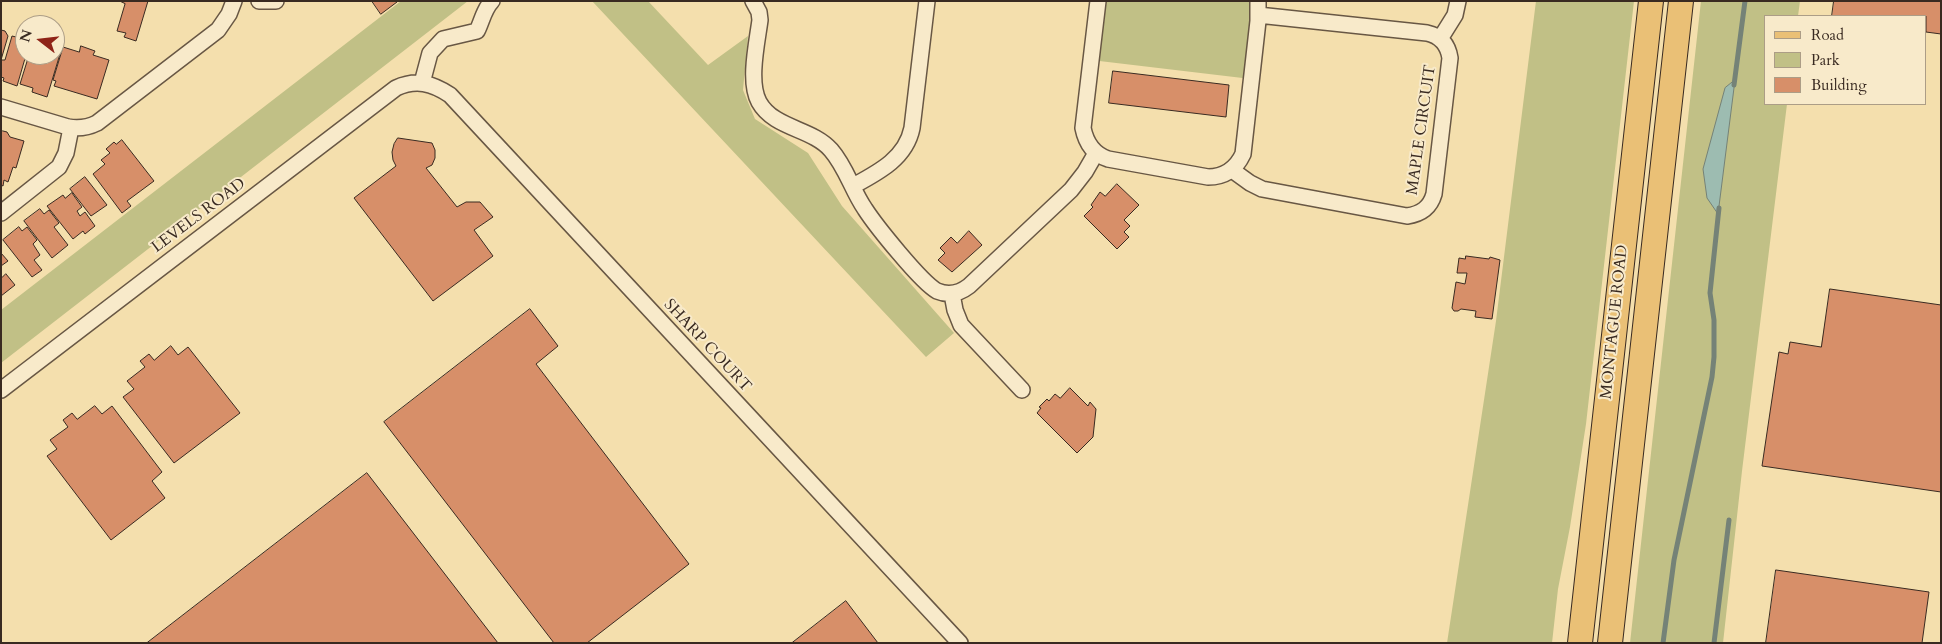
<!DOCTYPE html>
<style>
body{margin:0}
#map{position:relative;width:1942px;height:644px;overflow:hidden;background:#f4dfad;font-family:Cardo,serif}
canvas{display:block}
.frame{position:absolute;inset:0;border:2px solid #392a21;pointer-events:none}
.legend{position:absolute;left:1764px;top:15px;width:162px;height:90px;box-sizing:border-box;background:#f8eaca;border:1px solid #ac9d86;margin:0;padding:6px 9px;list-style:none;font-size:15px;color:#392a21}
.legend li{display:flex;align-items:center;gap:10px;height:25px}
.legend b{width:25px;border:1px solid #ac9d86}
.north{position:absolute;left:15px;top:15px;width:50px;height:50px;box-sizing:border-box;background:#f8eaca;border:1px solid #ac9d86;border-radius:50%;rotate:286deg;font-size:14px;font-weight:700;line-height:20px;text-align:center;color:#392a21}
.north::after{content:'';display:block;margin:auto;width:18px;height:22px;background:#8f2418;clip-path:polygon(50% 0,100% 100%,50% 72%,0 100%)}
</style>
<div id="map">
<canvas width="1942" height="644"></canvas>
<div class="frame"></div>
<ul class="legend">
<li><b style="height:6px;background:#eac076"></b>Road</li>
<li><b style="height:14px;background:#c1c086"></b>Park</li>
<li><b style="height:14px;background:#d78f69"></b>Building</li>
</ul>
<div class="north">N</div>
</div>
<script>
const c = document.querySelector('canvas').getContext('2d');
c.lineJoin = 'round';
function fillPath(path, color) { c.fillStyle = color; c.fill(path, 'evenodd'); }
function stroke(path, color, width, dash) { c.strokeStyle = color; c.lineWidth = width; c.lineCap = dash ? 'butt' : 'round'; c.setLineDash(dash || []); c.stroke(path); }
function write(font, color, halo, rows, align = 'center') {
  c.font = font + ' Cardo,serif'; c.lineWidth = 4; c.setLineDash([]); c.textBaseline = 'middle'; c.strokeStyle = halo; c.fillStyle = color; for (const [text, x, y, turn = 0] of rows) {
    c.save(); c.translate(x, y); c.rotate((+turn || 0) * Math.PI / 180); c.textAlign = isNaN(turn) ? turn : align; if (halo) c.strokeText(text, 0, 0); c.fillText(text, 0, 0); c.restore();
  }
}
const green = new Path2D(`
 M401 1H468L1 363V310Z
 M592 1H648L708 65 748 36 743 90 755 119 808 153 842 206 954 333 926 357Z
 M1098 1H1258L1251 79 1091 60Z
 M1536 1H1634L1586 424 1570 527 1558 589 1552 643H1447L1496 321Z
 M1701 1H1800L1798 16H1766V104H1787L1742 471 1723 643H1630Z`);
const water = new Path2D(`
 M1735 80 1718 214 1707 198 1703 169 1725 88Z`);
const stream = new Path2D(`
 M1734 85 1745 1
 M1663 643 1674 560 1712 377 1714 357V320L1710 293 1719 208
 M1714 643 1729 520`);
const building = new Path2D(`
 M120 1H148L136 41 124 37 126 33 117 31 125 4Z
 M372 1H397V2L381 14Z
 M1834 1H1941V34L1926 32V16H1832Z
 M1 30 5 31 8 36 1 60Z
 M25 35 26 55 17 86 3 81 4 78 1 77V61L2 60H5L12 36 20 38Z
 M81 46 95 51 93 55 109 60 97 99 54 86 56 81 53 80 63 47 79 52Z
 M55 52 60 54 47 97 32 92 33 88 20 84 29 55H55Z
 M1113 71 1229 85 1226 117 1109 103Z
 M3 131 7 132 10 137 24 141 16 168 13 167 8 182 4 180 3 186 1 185V132Z
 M398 138 432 143 435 150V158L432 165 426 168 457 207 466 202H480L493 217 474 230 493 256 433 301 354 198 396 166 393 160 392 152 394 144Z
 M122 140 154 181 127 201 131 206 122 213 93 174 105 164 101 160 110 153 106 149 114 142 116 144Z
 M85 177 107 205 91 216 70 189Z
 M1117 184 1139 205 1124 220 1130 226 1124 232 1129 237 1117 249 1084 216 1093 207 1091 205 1100 192 1105 196Z
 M72 193 82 207 77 211 80 216 85 212 95 226 85 234 83 231 73 239 47 206 63 195 65 198Z
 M40 209 44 214 49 210 59 223 54 227 68 245 52 258 24 221Z
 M19 227 22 231 27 227 37 240 33 244 40 255 34 260 42 270 32 277 3 240Z
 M969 231 982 245 952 272 938 260 945 253 940 248 951 237 957 243Z
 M1 253 8 261 1 266Z
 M1466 256 1489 259 1490 257 1500 260 1492 319 1475 317 1476 311 1461 309 1458 311H1454L1452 308 1456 282 1465 284 1467 273H1457L1459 258 1465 259Z
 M6 274 15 285 1 296V276L2 277Z
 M1830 289 1941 305V492L1762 466 1779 352 1788 354 1790 342 1821 347Z
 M530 309 558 346 536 364 689 564 587 643H554L384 422Z
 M171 346 178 355 188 347 240 413 174 463 123 397 134 389 127 381 145 367 140 361 149 354 154 360Z
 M1070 388 1088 406 1090 402 1096 409 1093 437 1077 453 1037 413 1041 408 1039 407 1047 399 1049 401 1055 394 1060 398Z
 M95 406 102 414 112 406 162 472 152 481 165 498 111 540 47 456 57 449 50 440 68 427 63 420 72 413 77 419Z
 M367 473 498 643H147Z
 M1776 570 1929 592 1922 643H1766Z
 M846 601 878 643H792Z`);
const minor = new Path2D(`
 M259 1H276
 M753 1 759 12 760 20C757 43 748 82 759 102 774 129 812 128 831 150 846 167 852 190 865 209 876 226 921 282 937 291 949 296 960 293 969 286L1071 190 1085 172 1096 153
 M1098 1 1083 128C1086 143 1093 154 1108 159L1208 177C1225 177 1236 169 1243 154L1258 21V1
 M1440 39 1455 15 1458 1
 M422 83 430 53 443 39 477 31C482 21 484 9 492 1
 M1 107 68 127C79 129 87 128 97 123L218 30 229 14 234 1
 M1232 170 1250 183 1262 189 1407 216C1421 214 1430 208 1434 194L1450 58C1448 45 1441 36 1427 33L1258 15
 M853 186C879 172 906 158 912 128L927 1
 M1 213 59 167 66 153 71 128
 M952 294 955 310 961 325 1022 390
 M1 390 396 88C416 79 432 83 450 95L960 643`);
const primary = new Path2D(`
 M1580 643 1651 1
 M1610 643 1681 1`);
const streetNames = [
 ["MAPLE CIRCUIT",1422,130,-82],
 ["LEVELS ROAD",199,216,-37],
 ["MONTAGUE ROAD",1615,322,-84],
 ["SHARP COURT",707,346,47]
];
fillPath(green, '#c1c086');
fillPath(water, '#9dbcb1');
stroke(water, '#758277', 1);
stroke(stream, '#758277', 5);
fillPath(building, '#d78f69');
stroke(building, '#392a21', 1);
stroke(minor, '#685744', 18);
stroke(primary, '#392a21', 26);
stroke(minor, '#f8eaca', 15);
stroke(primary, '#eac076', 24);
write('16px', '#392a21', '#f8eaca', streetNames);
</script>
